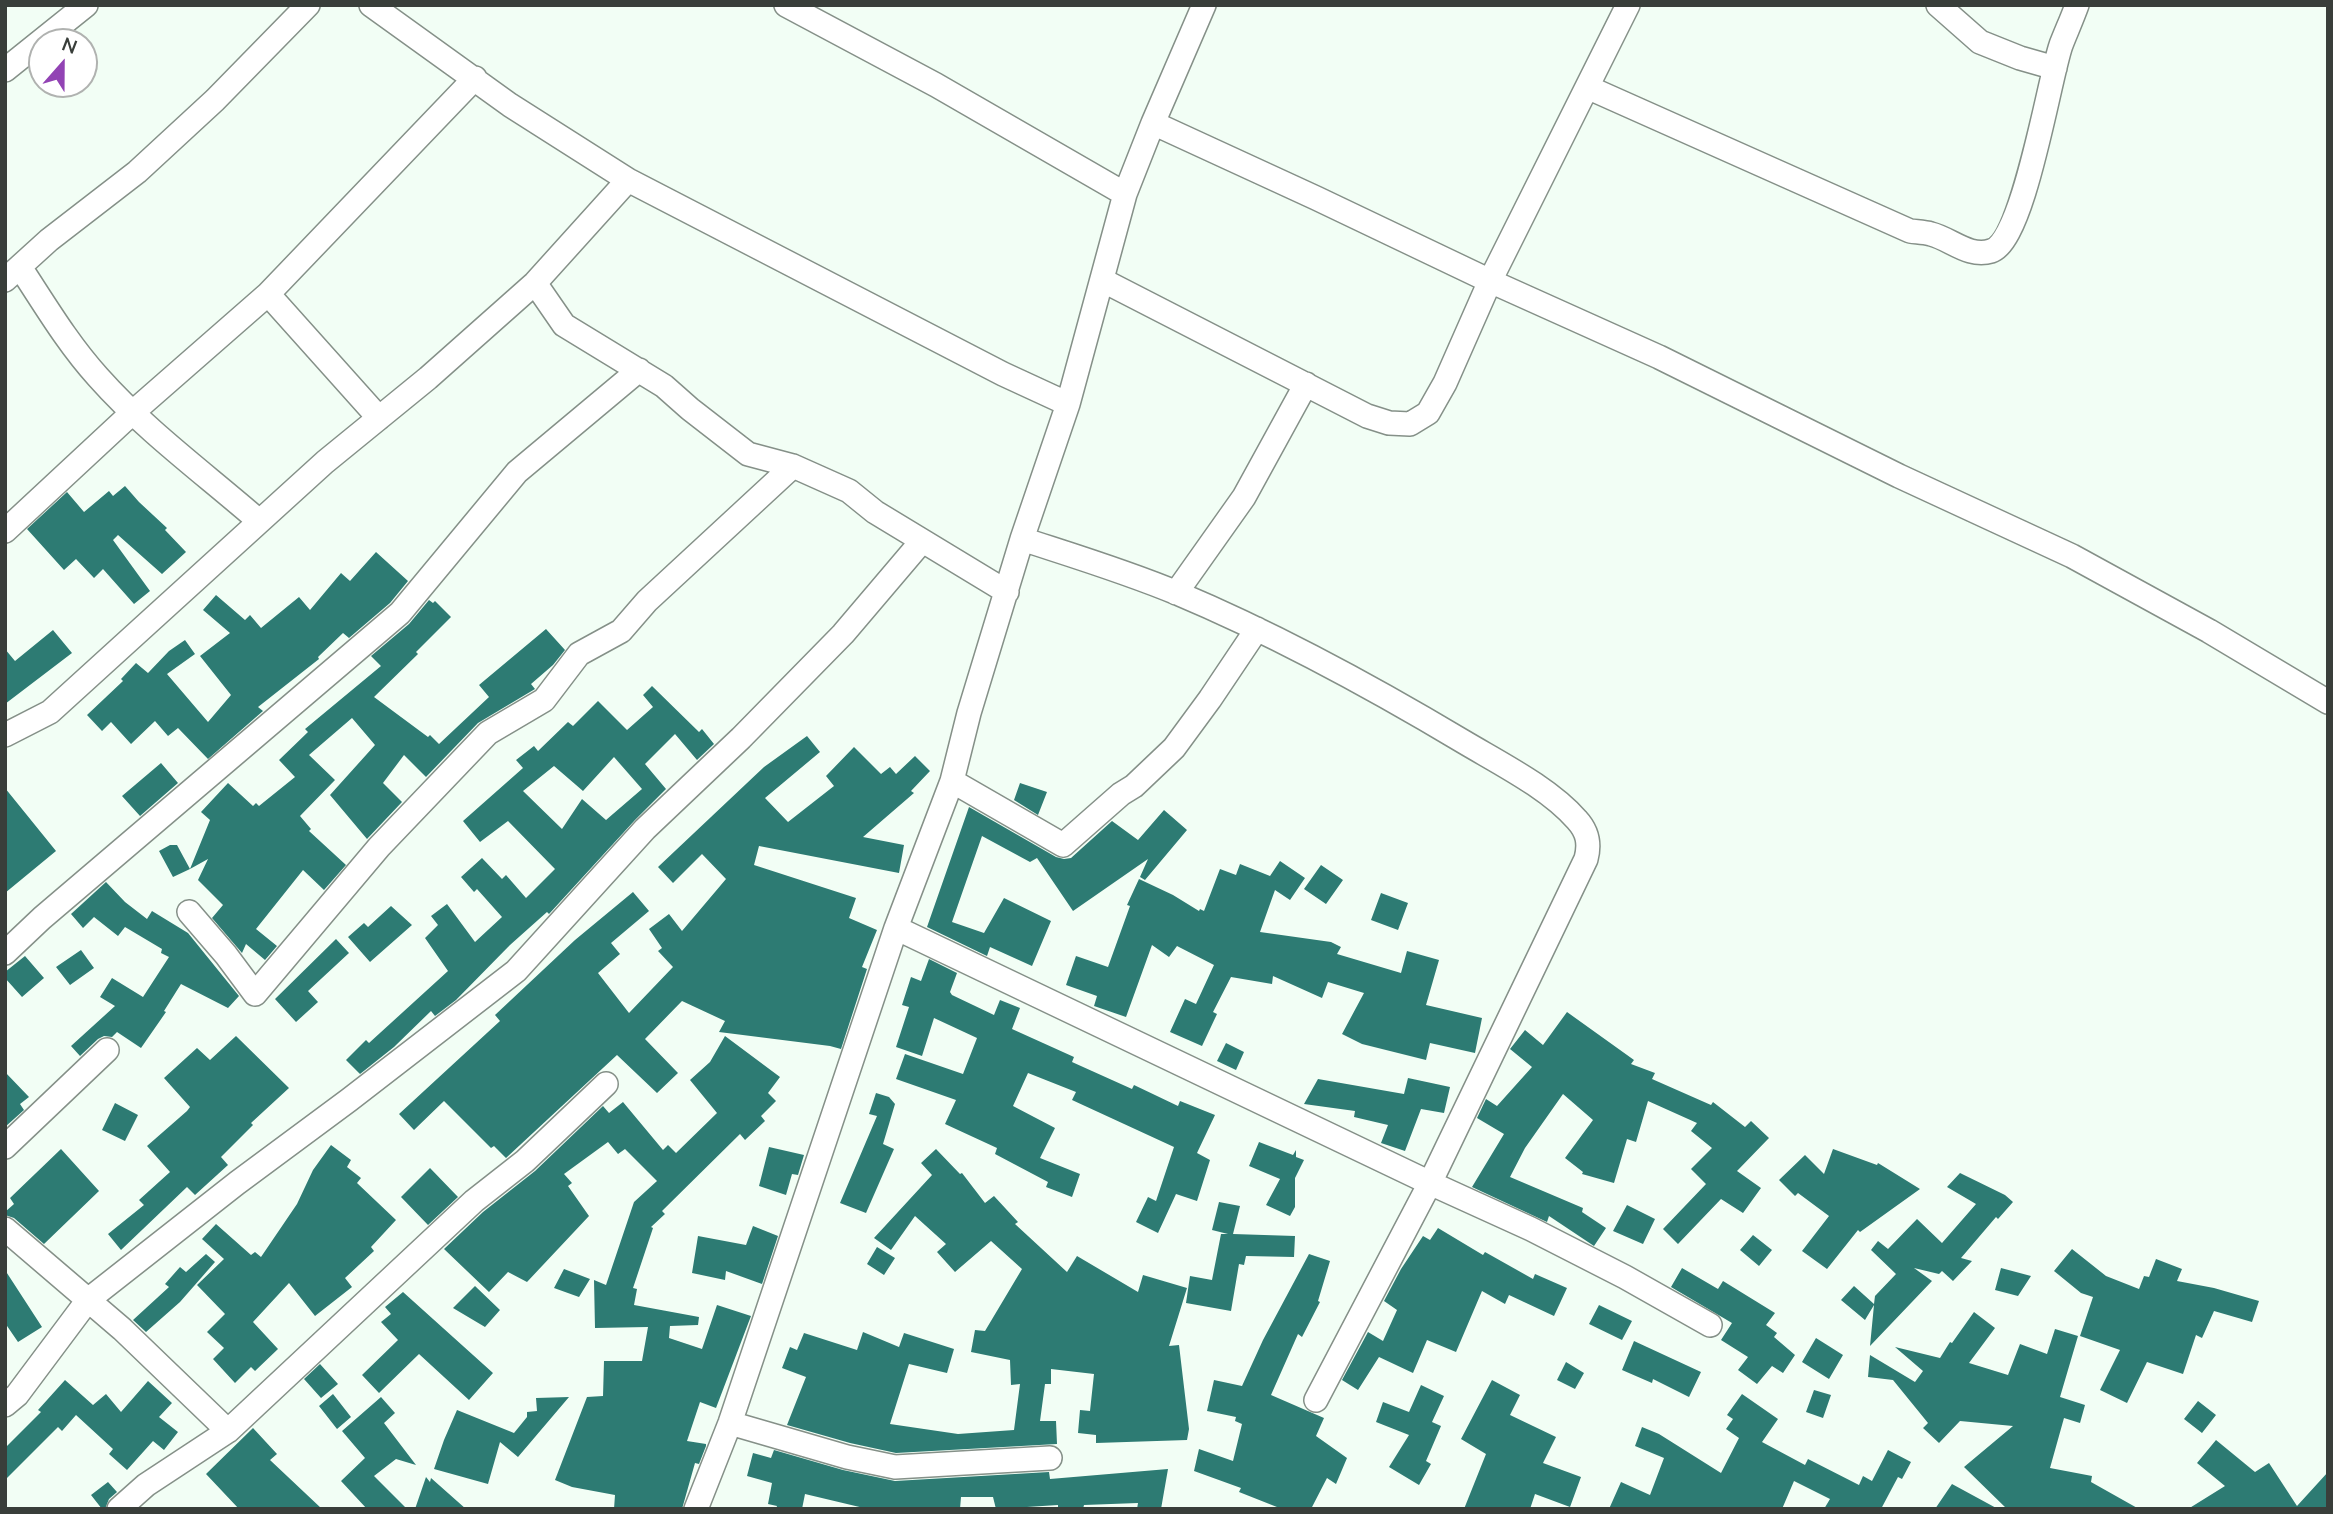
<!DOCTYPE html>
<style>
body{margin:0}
#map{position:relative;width:2333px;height:1514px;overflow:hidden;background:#f2fef5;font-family:Mulish,sans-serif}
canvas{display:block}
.frame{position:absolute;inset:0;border:7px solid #393e3a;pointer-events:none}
.north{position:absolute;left:28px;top:28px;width:70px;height:70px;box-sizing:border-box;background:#fff;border:2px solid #b0b2b0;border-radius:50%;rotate:21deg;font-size:19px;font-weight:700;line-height:28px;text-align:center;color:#393e3a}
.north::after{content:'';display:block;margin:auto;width:24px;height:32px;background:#9243b4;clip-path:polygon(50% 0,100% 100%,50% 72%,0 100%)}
</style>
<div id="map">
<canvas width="2333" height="1514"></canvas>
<div class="frame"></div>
<div class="north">N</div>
</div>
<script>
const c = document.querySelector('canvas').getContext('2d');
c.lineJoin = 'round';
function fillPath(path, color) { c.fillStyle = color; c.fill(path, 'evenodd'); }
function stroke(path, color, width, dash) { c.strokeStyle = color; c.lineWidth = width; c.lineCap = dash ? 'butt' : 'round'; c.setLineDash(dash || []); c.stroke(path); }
const building = new Path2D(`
 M125 486 139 502 167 528 165 530 186 552 162 574 118 535 113 540 150 591 134 604 103 569 94 578 76 559 64 570 27 529 67 492 84 512 109 491 113 496Z
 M376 552 408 581 390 603 349 638 343 633 318 657 319 659 258 707 263 711 208 759 178 728 168 736 155 721 131 744 111 722 102 731 87 715 123 681 121 679 136 663 148 673 169 651 185 640 195 654 167 674 208 722 231 695 200 656 230 633 203 610 216 595 245 620 250 615 261 628 299 597 310 610 341 573 350 581Z
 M429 600 433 603 435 601 451 617 416 652 418 654 374 697 428 737 430 735 439 744 489 697 479 685 546 629 565 650 553 665 531 684 535 689 478 723 426 777 404 755 383 783 402 802 367 839 330 795 375 745 352 718 309 755 335 780 300 816 311 829 309 831 346 865 324 890 303 870 256 929 277 946 265 960 246 944 242 953 212 918 223 905 198 880 208 859 190 869 210 820 201 812 228 783 253 806 256 803 259 806 295 777 279 760 308 732 305 729 381 666 371 656 409 624Z
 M53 630 72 653 5 704V649L15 661Z
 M652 686 699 732 702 729 714 744 697 760 675 734 645 764 666 789 635 820 549 914 547 912 510 945 456 1000 435 1016 431 1011 394 1047 360 1074 346 1060 366 1040 369 1043 448 971 425 938 438 925 431 916 447 904 475 942 502 917 477 889 474 892 461 877 482 858 502 879 506 875 526 898 555 869 508 821 480 842 463 821 523 768 516 760 534 746 538 751 568 722 573 726 598 701 627 730 653 707 643 695ZM614 757 642 789 606 820 582 799 562 829 523 791 554 766 583 791Z
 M807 736 820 752 765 798 788 822 834 786 826 776 854 747 881 774 890 767 896 774 915 756 930 771 911 791 914 793 863 837 904 845 899 873 759 846 754 865 856 898 849 918 877 930 862 967 867 969 841 1049 830 1046 719 1032 725 1021 682 1001 645 1039 678 1073 657 1093 617 1055 506 1158 494 1146 491 1148 444 1101 414 1130 399 1114 500 1021 495 1015 575 940 633 892 649 911 611 943 620 954 598 973 629 1013 673 967 658 951 662 948 649 929 669 914 682 931 726 879 702 854 673 883 658 867 764 767Z
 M161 763 178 783 140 816 122 796Z
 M1020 783 1047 792 1038 815 1014 800Z
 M5 788 56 851 5 893Z
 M969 807 1056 857 1064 859 1071 858 1112 821 1138 840 1164 810 1187 830 1145 880 1140 877 1148 859 1073 911 1037 858 1030 862 982 836 952 922 984 933 1004 898 1051 921 1032 966 990 947 987 956 927 927Z
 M170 845H177L190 869 173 877 159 851Z
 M1280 861 1305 878 1290 900 1275 890 1260 932 1331 942 1341 947 1337 954 1401 973 1407 951 1439 960 1426 1005 1482 1018 1475 1053 1430 1043 1426 1060 1362 1044 1342 1034 1364 993 1328 982 1322 998 1273 976 1272 984 1231 977 1213 1012 1217 1014 1202 1046 1170 1032 1185 999 1196 1004 1214 965 1177 946 1169 957 1152 945 1126 1017 1094 1006 1097 996 1066 985 1076 956 1108 967 1130 906 1127 905 1139 879 1173 895 1199 911 1200 909 1204 911 1220 869 1236 875 1240 864 1270 876Z
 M1321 865 1343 880 1326 904 1304 889Z
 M106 882 125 902 147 919 152 911 188 933 239 996 228 1008 181 984 164 1011 166 1012 141 1048 117 1032 112 1037 104 1036 98 1039 80 1056 71 1046 115 1006 100 997 112 978 143 997 169 957 161 953 162 949 125 927 118 936 94 917 83 928 71 914Z
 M1381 893 1408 903 1398 930 1371 920Z
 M391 906 412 925 370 962 348 937 364 923 368 927Z
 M336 939 349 953 308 991 318 1002 296 1022 275 999Z
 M81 950 94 968 70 985 56 967Z
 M25 956 44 978 22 997 5 978V972Z
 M929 959 957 973 950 992 952 995 994 1015 1000 1000 1020 1008 1012 1029 1074 1057 1072 1062 1132 1089 1134 1085 1178 1106 1180 1101 1215 1115 1197 1153 1210 1160 1197 1201 1176 1194 1158 1233 1136 1222 1148 1197 1156 1201 1174 1147 1072 1100 1076 1092 1028 1073 1013 1106 1055 1128 1040 1158 1080 1174 1072 1197 1046 1187 1048 1182 995 1154 997 1148 945 1124 956 1100 896 1079 905 1054 963 1074 977 1038 934 1018 922 1056 896 1047 909 1007 902 1005 911 977 921 981Z
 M1567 1012 1634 1060 1631 1064 1655 1073 1652 1079 1711 1105 1713 1102 1745 1127 1751 1121 1769 1138 1737 1171 1761 1188 1743 1213 1721 1199 1678 1244 1663 1229 1706 1184 1691 1169 1712 1148 1691 1131 1697 1123 1648 1101 1636 1142 1627 1139 1614 1183 1582 1174 1583 1172 1565 1158 1593 1120 1563 1094 1525 1148 1510 1177 1583 1208 1582 1212 1606 1228 1594 1246 1549 1216 1547 1222 1472 1187 1504 1134 1477 1118 1486 1099 1497 1106 1532 1067 1510 1049 1525 1030 1543 1045Z
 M236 1036 289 1088 251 1123 253 1125 221 1157 228 1165 195 1195 187 1187 121 1250 108 1234 144 1205 139 1200 170 1172 147 1146 187 1111 190 1107 164 1078 197 1048 210 1060Z
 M725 1036 780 1077 768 1093 776 1101 761 1116 765 1121 745 1140 740 1134 662 1211 665 1214 651 1227 653 1228 633 1288 637 1289 634 1305 699 1317 698 1325 670 1326 669 1338 702 1349 717 1305 751 1316 716 1408 700 1402 687 1441 706 1444V1446L699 1464 695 1463 682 1509H614L615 1495 572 1487 555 1480 587 1397 603 1396 604 1361H642L648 1327 595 1328 594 1280 606 1285 634 1202 657 1181 625 1149 618 1154 608 1142 564 1174 572 1183 568 1186 589 1216 527 1282 508 1272 489 1292 444 1249 483 1212 535 1171 603 1106 609 1113 623 1102 663 1150 668 1145 676 1153 717 1113 690 1080 710 1062Z
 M1226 1043 1244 1052 1236 1070 1217 1061Z
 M5 1072 29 1097 20 1104 24 1110 5 1127Z
 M1408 1078 1450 1087 1444 1113 1421 1109 1405 1151 1381 1143 1388 1125 1354 1117 1355 1111 1304 1104 1318 1079 1404 1094Z
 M876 1093 889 1097 895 1104 883 1144 894 1149 866 1213 840 1203 877 1116 869 1114Z
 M115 1103 138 1115 125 1141 102 1130Z
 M1259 1142 1293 1155 1296 1150V1157L1304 1160 1295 1178V1207L1290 1216 1266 1205 1280 1179 1249 1166Z
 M331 1145 351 1160 347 1167 361 1178 357 1183 396 1220 371 1247 374 1251 345 1278 352 1287 315 1316 289 1283 253 1322 278 1349 255 1371 251 1367 235 1383 213 1359 224 1348 207 1332 225 1314 197 1285 224 1259 202 1239 216 1224 251 1255 255 1252 261 1257 297 1204 313 1170Z
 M769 1147 804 1155 798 1175 792 1174 786 1195 759 1186Z
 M61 1149 99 1191 44 1244 14 1218 5 1215V1212L14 1204 10 1198Z
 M936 1149 960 1174 962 1173 985 1203 994 1196 1018 1222 1015 1224 1067 1272 1077 1256 1138 1292 1143 1275 1187 1288 1169 1346 1179 1345 1189 1429 1187 1440 1096 1443V1435L1078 1433 1080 1410 1090 1411 1094 1374 1051 1369V1384H1045L1040 1421H1056L1057 1444 896 1453 850 1443 787 1425 806 1377 782 1368 790 1347 797 1350 804 1333 857 1350 863 1332 899 1347 904 1333 954 1349 947 1373 909 1364 890 1424 958 1434 1014 1430 1020 1384 1011 1385 1010 1360 971 1352 975 1330 985 1331 1022 1269 991 1241 955 1272 937 1252 946 1244 915 1216 891 1250 874 1238 932 1175 921 1163Z
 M1833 1149 1877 1165 1878 1163 1920 1189 1860 1232 1858 1230 1827 1269 1802 1251 1829 1216 1798 1193 1795 1196 1779 1180 1805 1155 1824 1174Z
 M430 1168 458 1197 428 1225 401 1197Z
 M1960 1173 2005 1195 2013 1202 1998 1219 1996 1217 1961 1258 1972 1261 1953 1281 1942 1271 1939 1274 1914 1268 1932 1281 1870 1346 1874 1305 1865 1320 1841 1300 1854 1286 1874 1304 1875 1296 1896 1274 1871 1250 1878 1241 1888 1249 1917 1219 1942 1243 1976 1204 1947 1187Z
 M1219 1202 1240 1206 1233 1234 1295 1236 1294 1257 1246 1256 1244 1265 1239 1264 1231 1311 1186 1303 1190 1276 1212 1280 1221 1234H1228L1212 1230Z
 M1627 1205 1655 1219 1643 1244 1613 1231Z
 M753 1226 778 1236 762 1284 726 1271 725 1280 692 1273 698 1236 746 1245Z
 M1438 1228 1483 1255 1485 1252 1533 1279 1535 1274 1567 1288 1554 1316 1509 1295 1505 1304 1482 1291 1456 1352 1427 1340 1413 1373 1379 1357 1358 1390 1342 1380 1368 1332 1383 1341 1397 1310 1384 1301 1401 1269 1423 1236 1430 1240Z
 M1753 1235 1772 1250 1759 1266 1740 1250Z
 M877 1247 895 1258 884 1275 867 1264Z
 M2072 1249 2106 1276 2139 1289 2144 1276 2149 1277 2156 1259 2182 1269 2177 1281 2214 1288 2259 1301 2252 1322 2214 1311 2202 1338 2196 1335 2183 1374 2147 1362 2127 1403 2100 1390 2120 1350 2080 1336 2093 1297 2081 1293 2054 1271Z
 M206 1254 215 1262 180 1302 146 1332 133 1320 169 1287 165 1284 180 1267 186 1272Z
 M1309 1254 1330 1261 1318 1301 1320 1302 1302 1337 1298 1334 1271 1395 1324 1418 1316 1436 1347 1458 1336 1484 1327 1478 1311 1509H1282L1239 1492 1241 1488 1194 1471 1199 1449 1233 1461 1242 1424 1235 1421 1236 1417 1207 1411 1214 1380 1242 1386 1263 1340Z
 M1682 1268 1718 1289 1723 1281 1775 1313 1766 1325 1777 1333 1774 1337 1795 1355 1783 1373 1772 1366 1757 1384 1738 1370 1748 1357 1721 1340 1732 1323 1671 1287Z
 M2001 1268 2031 1276 2018 1296 1995 1290Z
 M564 1269 590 1279 579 1297 554 1288Z
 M5 1270 42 1327 18 1342 5 1323Z
 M475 1286 500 1310 485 1327 453 1308Z
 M403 1292 493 1373 469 1400 419 1354 379 1393 362 1375 398 1340 381 1322 391 1314 385 1307Z
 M1599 1305 1632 1321 1622 1340 1589 1324Z
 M1974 1312 1995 1328 1969 1363 2008 1375 2020 1344 2047 1354 2055 1329 2078 1336 2060 1397 2085 1405 2080 1423 2064 1418 2050 1468 2092 1476 2091 1482 2139 1509H2007L1964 1467 2013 1426 1960 1421 1939 1443 1923 1428 1928 1423 1893 1380 1868 1377 1870 1355 1915 1382 1923 1371 1895 1347 1940 1358 1950 1342 1952 1343Z
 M1816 1338 1843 1355 1829 1379 1802 1362Z
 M1634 1341 1701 1372 1689 1397 1653 1379 1652 1383 1622 1370Z
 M1566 1362 1584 1373 1575 1389 1557 1380Z
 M320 1364 338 1384 321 1398 304 1379Z
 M65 1380 93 1405 106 1394 121 1412 148 1381 172 1403 159 1417 178 1432 164 1450 153 1441 127 1470 109 1454 113 1449 76 1415 62 1431 58 1427 5 1480V1448L41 1412 38 1410Z
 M1492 1380 1520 1395 1510 1415 1556 1437 1543 1463 1581 1477 1570 1507 1535 1494 1530 1509H1464L1486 1454 1461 1439Z
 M1421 1385 1444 1396 1432 1422 1441 1426 1426 1461 1431 1464 1419 1485 1389 1467 1409 1435 1376 1422 1383 1402 1409 1412Z
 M1814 1390 1831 1395 1823 1418 1806 1412Z
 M333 1394 351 1417 337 1429 319 1406Z
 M1742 1394 1778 1419 1762 1442 1805 1465 1808 1459 1859 1485 1863 1476 1872 1481 1888 1450 1911 1462 1902 1479 1898 1477 1881 1509H1824L1830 1499 1794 1481 1782 1509H1609L1621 1482 1650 1495 1664 1458 1635 1446 1642 1427 1659 1434 1721 1473 1739 1438 1726 1429 1733 1419 1727 1415Z
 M381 1397 395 1413 384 1423 416 1465 396 1459 374 1476 407 1509H367L341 1481 365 1458 342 1431Z
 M569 1397 518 1457 500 1442 488 1484 434 1469 444 1440 457 1410 514 1433 527 1417V1412L537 1411 536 1398Z
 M2198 1401 2216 1415 2202 1433 2184 1419Z
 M253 1428 277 1454 270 1460 322 1509H239L206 1474Z
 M2216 1440 2255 1472 2269 1463 2297 1506 2328 1472V1509H2188L2225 1486 2197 1463Z
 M774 1450 843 1470 895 1481 1049 1472 1050 1479 1168 1469 1161 1509H1137L1138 1503 1084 1505 1083 1509H1058V1505L996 1509 993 1497H961L960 1509H868L805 1494 802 1509H776L777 1506 768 1504 772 1483 747 1476 753 1453 771 1458Z
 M426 1477 430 1482 431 1478 466 1509H415Z
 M108 1482 117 1492 109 1499 105 1509H102L91 1495Z
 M1952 1484 1998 1509H1935Z`);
const street = new Path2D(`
 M371 5 510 105 628 180 1003 374 1068 404
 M786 5 936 85 1125 194
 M1938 5 1980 42 2020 58 2055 68
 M5 70 86 5
 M1587 87 1910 231C1917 232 1924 232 1931 234 1951 239 1969 258 1991 251 2024 241 2049 79 2061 45 2066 32 2072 19 2077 5
 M1153 123 1316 198 1490 281 1659 357 1899 476 2072 556 2209 631 2328 702
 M20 267C45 305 68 344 98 377 146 431 205 474 259 521
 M5 280 49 240 137 172 215 100 308 5
 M1102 280 1367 416 1389 423 1410 424 1428 413 1445 383 1490 281 1628 5
 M535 283 564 325 664 386 690 409 748 454 793 466 849 491 875 512 1007 592
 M268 294 379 418
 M5 531 132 413 268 294 475 78
 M1022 539C1074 556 1127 572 1177 593 1277 635 1372 687 1464 742 1501 764 1549 788 1577 820 1588 832 1590 844 1586 859L1430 1183 1316 1400
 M1176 593 1244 497 1306 384
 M5 735 50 712 325 462 428 378 535 283 628 180
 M952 781 1063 845 1121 794 1134 786 1174 748 1210 699 1257 629
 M189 912 226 955 255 994 379 847 488 733 544 700 579 654 621 631 647 601 793 466
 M896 928 1430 1183 1531 1229 1625 1277 1710 1325
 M5 953 42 918 400 613 517 472 639 370
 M5 1147 107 1050
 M5 1229 122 1329 228 1431
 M5 1405 17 1395 88 1300 237 1183 349 1100 516 971 645 829 741 738 843 634 922 541
 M730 1423 847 1457 895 1467 1050 1458
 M119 1509 146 1485 228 1431 474 1201 525 1161 606 1084
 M696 1509 730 1423 896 928 952 781 969 713 1022 539 1068 404 1125 194 1153 123 1204 5`);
fillPath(building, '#2d7b73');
stroke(street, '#859088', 26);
stroke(street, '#fff', 23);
</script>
